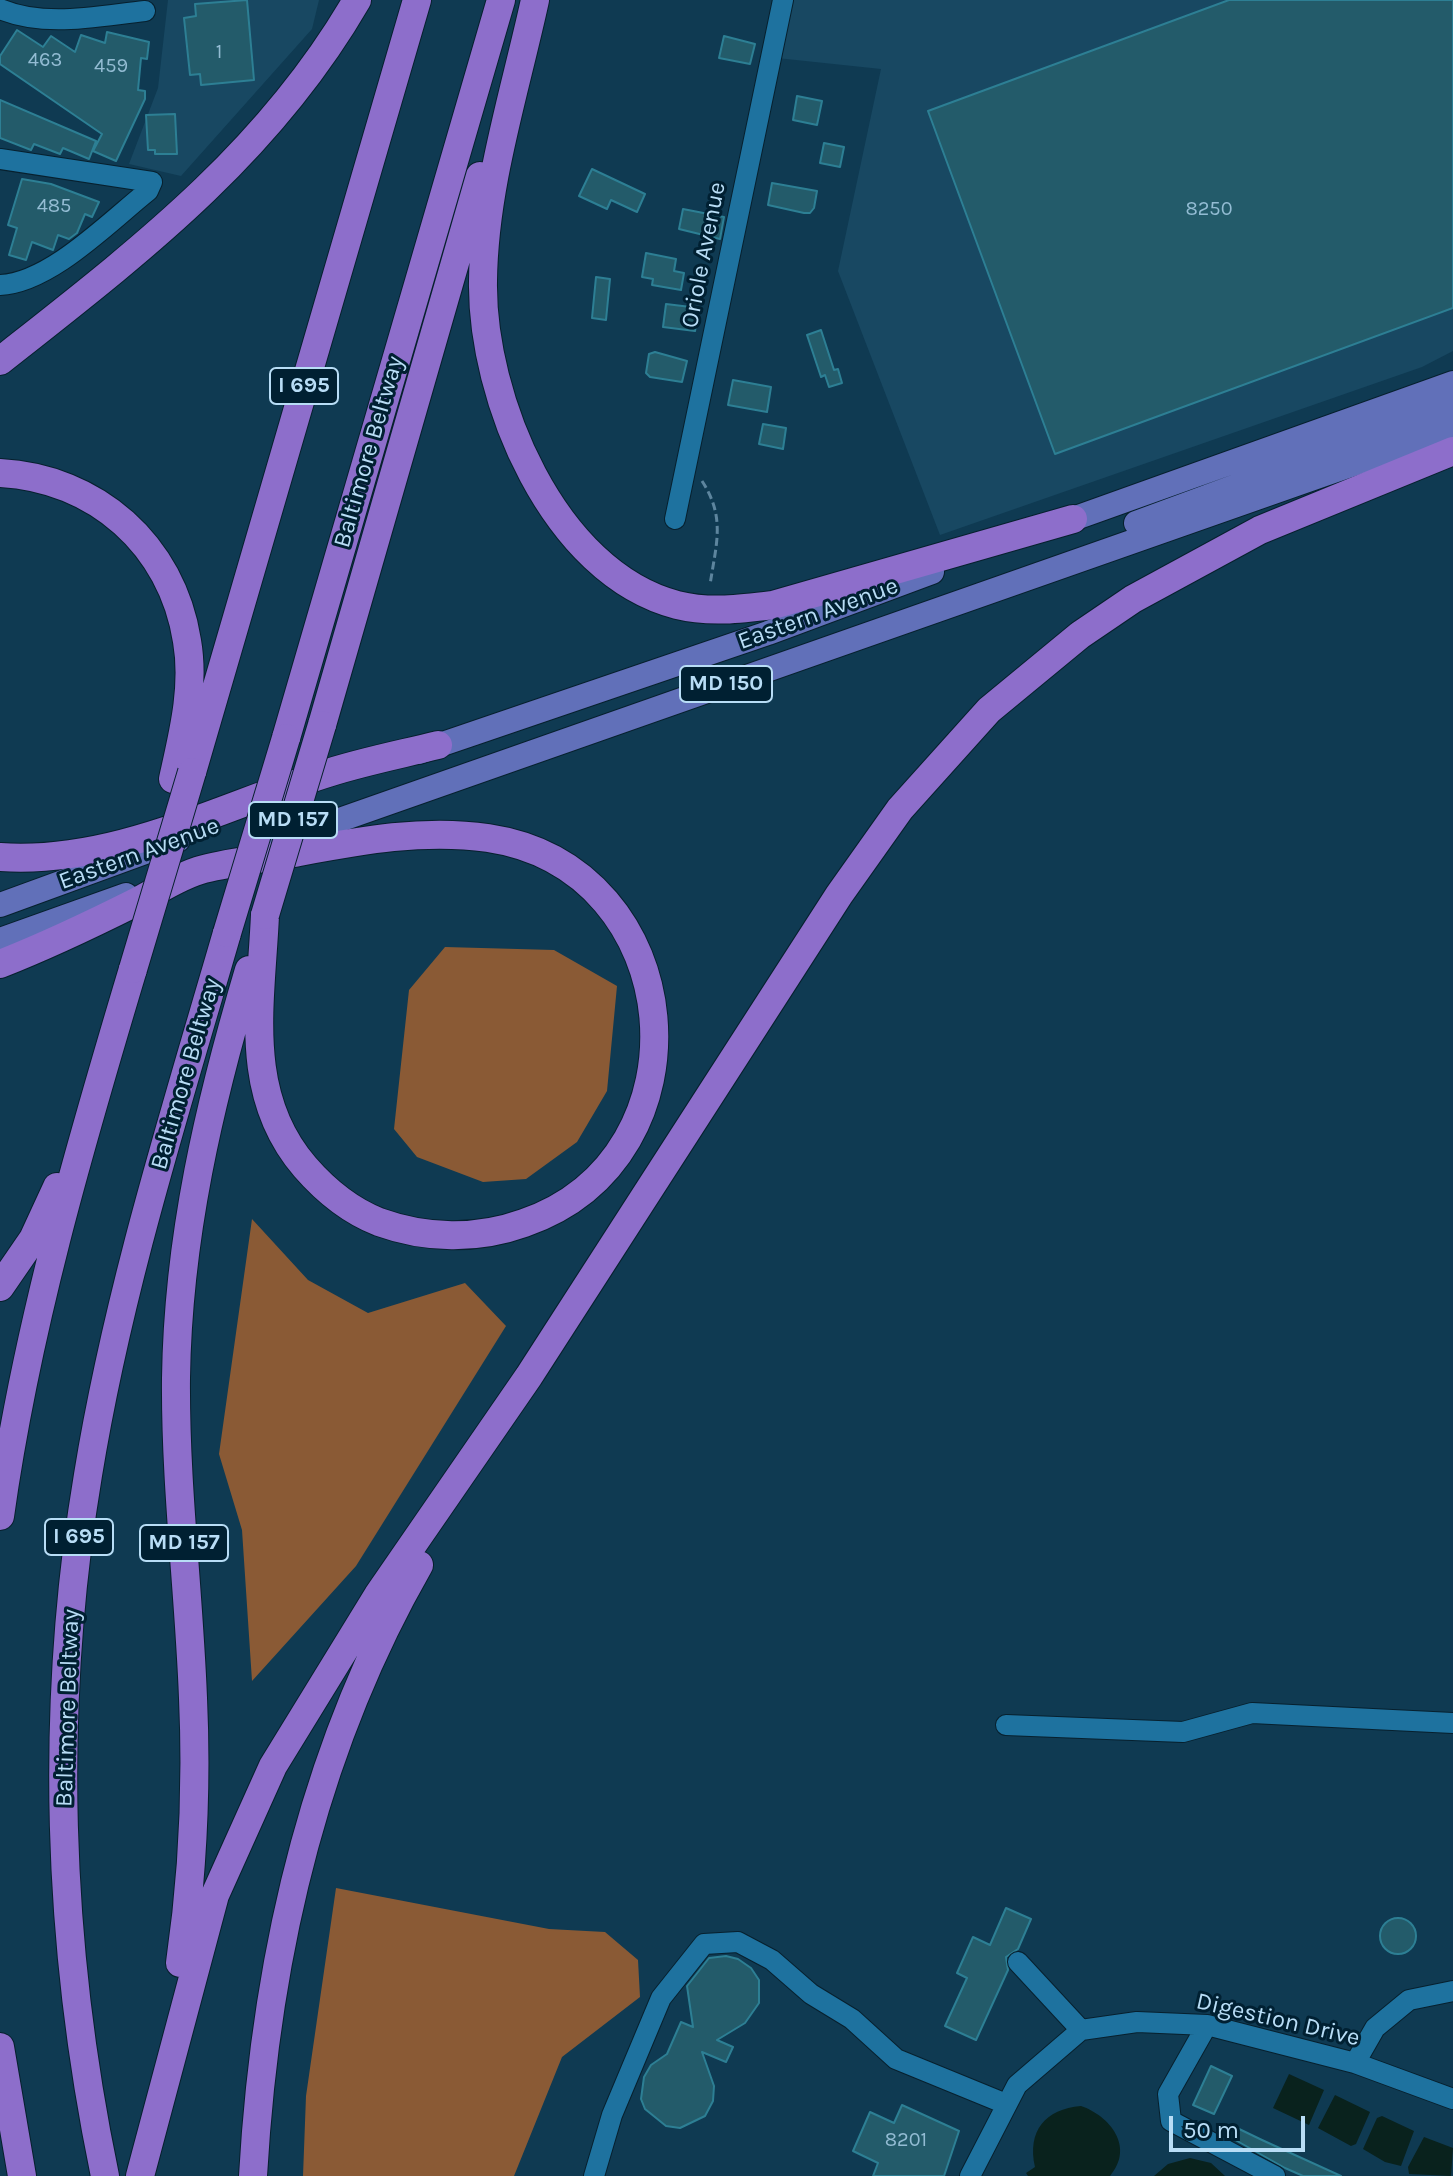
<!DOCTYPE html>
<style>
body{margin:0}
#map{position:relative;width:1453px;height:2176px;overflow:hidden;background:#0f3a52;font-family:Karla,sans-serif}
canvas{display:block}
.scale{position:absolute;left:1169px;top:2116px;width:136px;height:36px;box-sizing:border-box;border:4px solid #b8ddf6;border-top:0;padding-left:10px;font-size:24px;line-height:28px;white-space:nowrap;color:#b8ddf6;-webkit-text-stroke:6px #002032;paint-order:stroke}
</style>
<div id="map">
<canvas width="1453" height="2176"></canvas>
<div class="scale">50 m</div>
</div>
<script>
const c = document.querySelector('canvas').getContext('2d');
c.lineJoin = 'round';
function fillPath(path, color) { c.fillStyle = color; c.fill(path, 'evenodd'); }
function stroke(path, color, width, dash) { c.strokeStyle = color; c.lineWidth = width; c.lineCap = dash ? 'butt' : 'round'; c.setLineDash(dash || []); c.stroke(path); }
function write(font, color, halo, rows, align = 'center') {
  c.font = font + ' Karla,sans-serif'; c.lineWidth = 6; c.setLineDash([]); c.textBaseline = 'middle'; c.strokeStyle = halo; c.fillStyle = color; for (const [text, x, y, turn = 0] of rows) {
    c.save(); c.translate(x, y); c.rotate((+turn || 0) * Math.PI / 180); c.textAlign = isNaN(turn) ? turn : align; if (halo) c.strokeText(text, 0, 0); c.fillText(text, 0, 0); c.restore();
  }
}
const built = new Path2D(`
 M168 0H319L312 29 181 176 129 164 158 88Z
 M790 0H1453V351L1422 367 940 535 838 271 881 69 777 58Z`);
const forest = new Path2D(`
 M445 947 554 950 617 986 607 1091 577 1142 526 1179 483 1182 417 1157 394 1129 409 990Z
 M252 1219 308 1280 368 1313 465 1283 506 1326 356 1566 252 1681 242 1530 219 1454Z
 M336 1888 549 1929 605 1932 638 1960 640 1997 562 2057 514 2176H303L306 2096Z`);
const water = new Path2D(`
 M1289 2074 1324 2090 1309 2125 1273 2108Z
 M1335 2095 1370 2112 1356 2144 1351 2146 1318 2128Z
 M1081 2106C1110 2116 1135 2147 1110 2176H1028L1026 2173 1035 2167C1027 2131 1045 2109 1081 2106Z
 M1382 2116 1414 2131 1401 2166 1385 2162 1363 2149 1377 2118Z
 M1424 2137 1453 2148 1451 2176 1409 2174 1408 2167Z
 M1190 2158 1211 2163 1225 2176H1154L1168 2164Z`);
const building = new Path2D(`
 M247 0 254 80 201 85 200 74 190 75 184 18 196 16 195 4Z
 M1229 0H1453V308L1055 454 928 111Z
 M17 30 43 47 51 36 75 52 81 35 105 43 107 32 149 42 147 59 141 58 138 90 145 91V99L116 161 93 151 102 134 0 64V56Z
 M724 36 755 44 750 64 719 58Z
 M797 96 822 101 817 125 793 120Z
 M0 100 96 141 89 159 63 148 60 154 34 144 31 150 0 138Z
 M175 114 177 154H155V150H148L146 115Z
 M824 143 844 147 840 167 820 163Z
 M592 169 645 194 637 212 611 200 607 209 579 196Z
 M22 179 51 184 99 202 92 217 85 214 77 233 69 239 58 235 53 250 32 242 26 260 9 255 17 228 8 225Z
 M772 183 817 191 814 208 810 213H804L768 205Z
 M683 209 724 217 720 239 679 229Z
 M646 253 676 259 674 271 684 273 681 290 652 285 653 279 642 277Z
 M596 277 610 279 606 320 592 318Z
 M666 304 699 308 695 331 663 327Z
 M821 330 834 370 838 369 842 383 829 387 825 375 821 377 807 335Z
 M655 352 687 361 682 382 650 377 646 373 649 354Z
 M733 380 771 387 767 412 728 405Z
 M763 424 786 428 783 449 759 444Z
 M1006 1908 1031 1919 1018 1949 1006 1957 1008 1970 976 2040 945 2026 967 1978 957 1973 973 1937 990 1945Z
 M1380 1936a18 18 0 1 1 36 0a18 18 0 1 1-36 0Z
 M726 1956 738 1959 751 1968 759 1980V2003L745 2023 717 2040 733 2047 726 2062 702 2052 714 2086 713 2101 705 2116 680 2128 666 2126 645 2109 641 2099 644 2077 651 2065 667 2054 681 2022 693 2027 687 1986 709 1958Z
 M1211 2066 1232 2076 1214 2114 1193 2105Z
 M902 2105 959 2131 944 2176H873L878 2163 853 2151 870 2112 894 2123Z
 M1235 2127 1262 2140 1341 2176H1303L1285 2168 1230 2137Z`);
const path = new Path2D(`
 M702 481C726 518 716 544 710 585`);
const minor = new Path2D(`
 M0 9C45 28 98 16 145 11
 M0 159 152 182 148 191C109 222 50 283 0 285
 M675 519 783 0
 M1006 1725 1183 1732 1252 1713 1453 1723
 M1018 1962 1081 2030
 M1207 2025 1168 2094 1171 2121 1275 2176
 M1355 2063 1375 2028 1409 2000 1453 1991
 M594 2176 612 2115 661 1998 704 1944 738 1942 772 1960 811 1994 852 2019 896 2059 1006 2104
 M970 2176 1017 2085 1081 2030 1137 2022 1207 2025 1355 2063 1453 2099`);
const major = new Path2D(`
 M1136 523 1453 406
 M1056 525 1453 383
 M419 752 768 633 932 572
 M274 843 1453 429
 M0 905 178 840
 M0 940 126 895`);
const highway = new Path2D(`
 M535 0C515 92 484 186 483 281 481 397 553 573 677 605 709 613 741 609 773 605L1073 519
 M0 361C137 253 268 154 357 0
 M0 473C96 478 172 545 187 641 195 687 183 734 173 779
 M322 725 480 176
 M286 738 501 0
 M192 772 417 0
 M0 857C116 865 223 805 331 772 366 761 402 754 438 745
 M0 964C46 946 90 925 134 903 156 892 180 875 204 869 231 862 260 859 288 854 353 842 421 828 488 838 690 868 715 1157 524 1223 477 1240 426 1239 379 1222 351 1211 325 1190 305 1167 242 1094 261 1004 265 915
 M0 1287 33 1239 57 1187
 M0 1516C26 1330 79 1149 133 969
 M180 1963C193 1874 197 1787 193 1698 189 1592 175 1485 176 1378 178 1237 209 1105 249 970
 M0 2047 22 2176
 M105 2176C57 1946 49 1707 88 1475 118 1291 175 1112 227 933
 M140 2176 215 1895 273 1766 378 1595 529 1376 839 895 900 809 989 710 1080 635 1133 599 1260 530 1453 451
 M253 2176C265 1964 313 1750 419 1565`);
const highwayBridge = new Path2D(`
 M265 915 322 725
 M227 933 286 738
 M133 969 192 772`);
const numberNames = [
 ["1",219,52],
 ["463",45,60],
 ["459",111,66],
 ["485",54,206],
 ["8250",1209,209],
 ["8201",906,2140]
];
const shields = [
 [304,386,68],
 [726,684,92],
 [293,820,88],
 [79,1537,68],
 [184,1543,88]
];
const shieldNames = [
 ["I 695",304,386],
 ["MD 150",726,684],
 ["MD 157",293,820],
 ["I 695",79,1537],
 ["MD 157",184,1543]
];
const streetNames = [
 ["Oriole Avenue",704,255,-79],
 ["Baltimore Beltway",369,452,-74],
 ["Eastern Avenue",818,614,-20],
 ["Eastern Avenue",139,854,-20],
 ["Baltimore Beltway",186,1074,-74],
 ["Baltimore Beltway",68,1708,-88],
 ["Digestion Drive",1278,2020,13]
];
fillPath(built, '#184862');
fillPath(forest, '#8a5a35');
fillPath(water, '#09221d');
fillPath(building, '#235b6a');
stroke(building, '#2d7f94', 2);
stroke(minor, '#07202e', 22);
stroke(major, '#07202e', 26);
stroke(highway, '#07202e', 30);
stroke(path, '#5d859e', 3, [8, 4]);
stroke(minor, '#1e729f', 20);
stroke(major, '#6170b9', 24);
stroke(highway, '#8d6ecb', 28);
stroke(highwayBridge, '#07202e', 30, []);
stroke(highwayBridge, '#8d6ecb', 28);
write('20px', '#93bcd3', null, numberNames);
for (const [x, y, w] of shields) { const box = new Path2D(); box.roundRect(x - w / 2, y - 18, w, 36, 6); c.fillStyle = '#002032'; c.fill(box); stroke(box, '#b8ddf6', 2); }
write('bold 22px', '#b8ddf6', null, shieldNames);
write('24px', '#b8ddf6', '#002032', streetNames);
</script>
